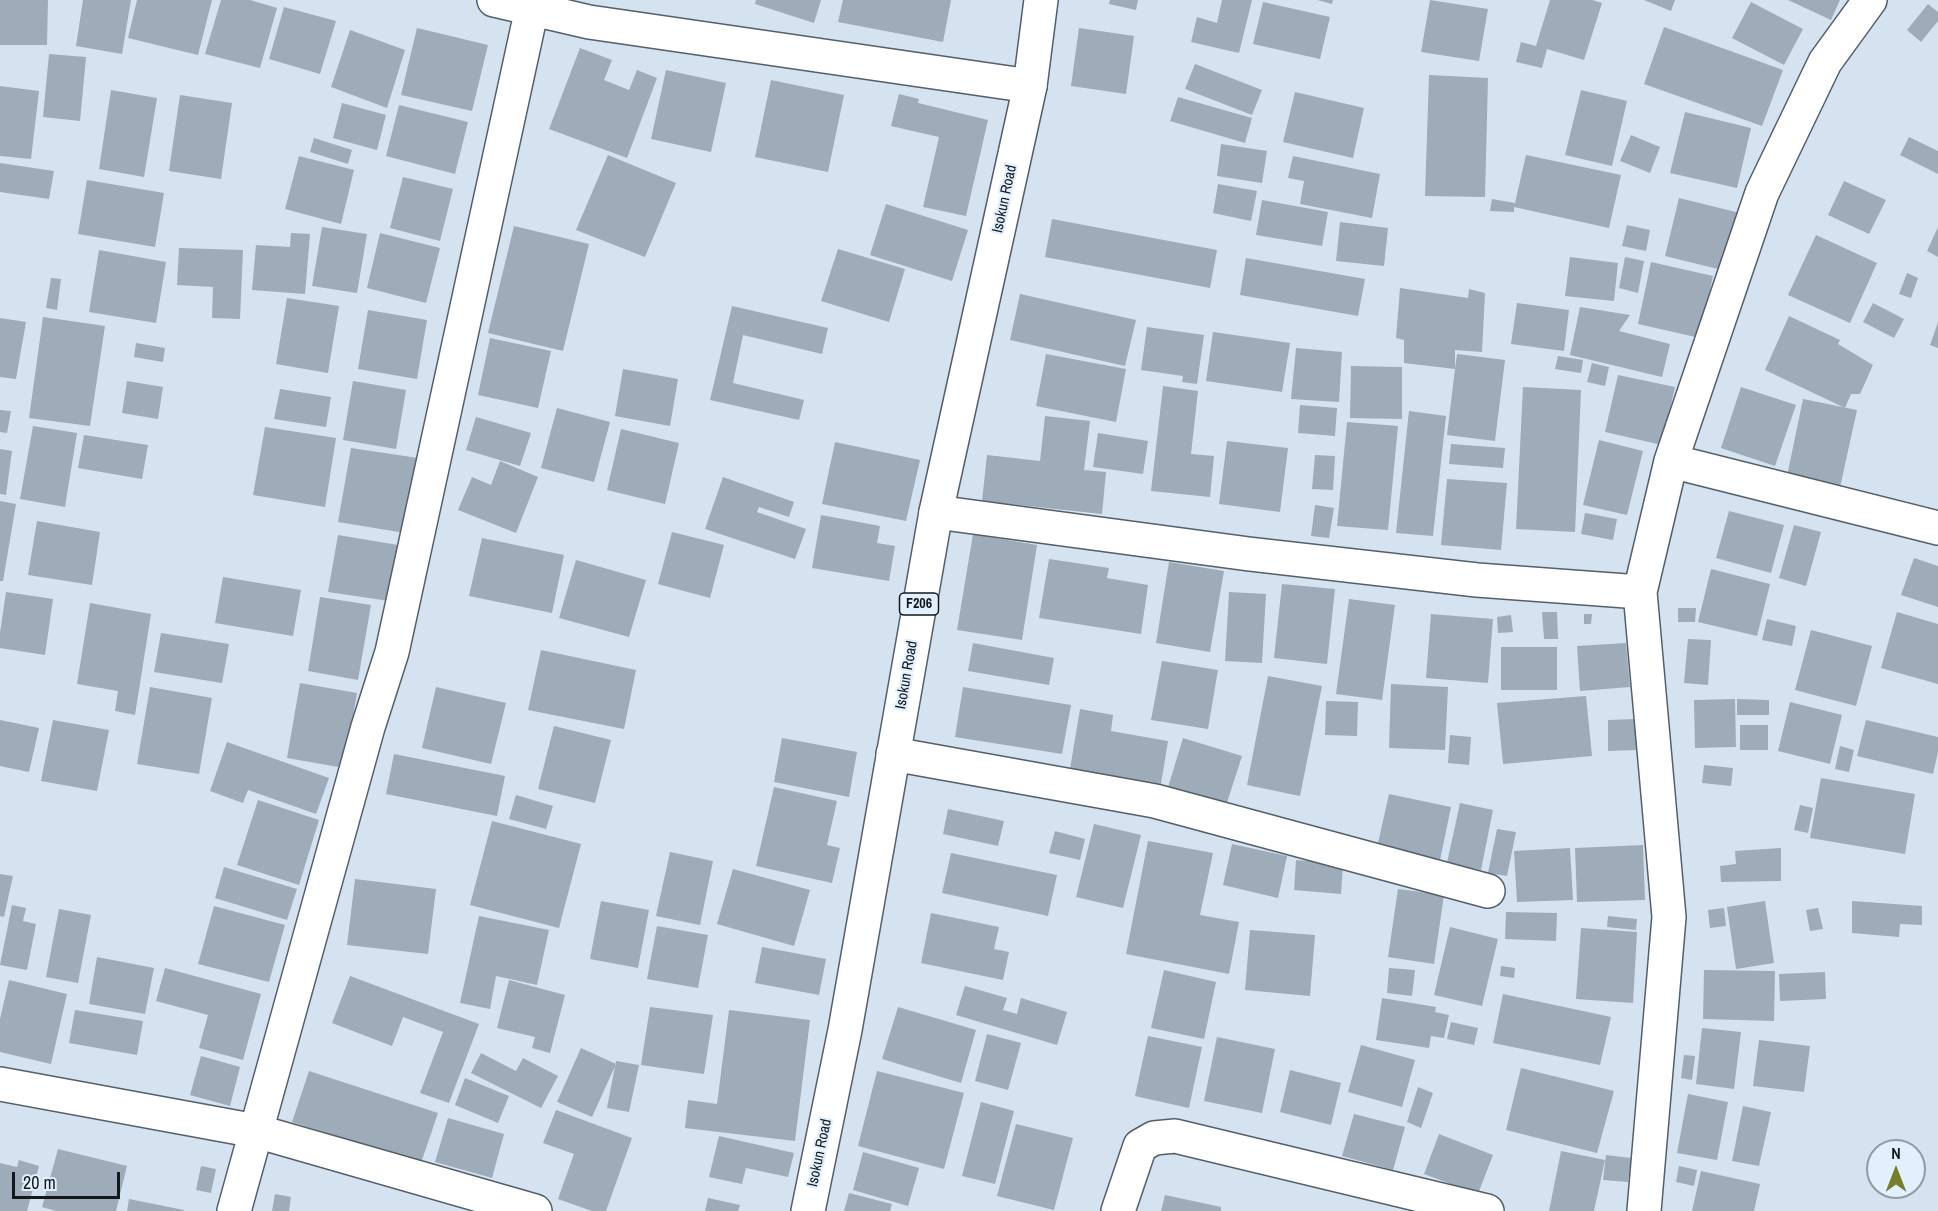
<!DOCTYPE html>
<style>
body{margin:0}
#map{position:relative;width:1938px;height:1211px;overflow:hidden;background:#d5e3f1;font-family:"Archivo Narrow",sans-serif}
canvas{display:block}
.north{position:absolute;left:1866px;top:1139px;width:60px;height:60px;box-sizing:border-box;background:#e2f0fe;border:2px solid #8f9aa4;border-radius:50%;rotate:0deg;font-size:16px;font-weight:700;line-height:24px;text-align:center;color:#13181c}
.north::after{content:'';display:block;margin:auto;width:21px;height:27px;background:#757f2b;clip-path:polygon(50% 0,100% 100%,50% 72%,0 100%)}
.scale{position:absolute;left:12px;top:1172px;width:108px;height:27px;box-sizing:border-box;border:3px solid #13181c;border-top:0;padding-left:8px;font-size:18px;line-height:21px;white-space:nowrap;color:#13181c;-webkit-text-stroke:4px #e2f0fe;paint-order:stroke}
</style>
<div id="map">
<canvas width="1938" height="1211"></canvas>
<div class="north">N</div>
<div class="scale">20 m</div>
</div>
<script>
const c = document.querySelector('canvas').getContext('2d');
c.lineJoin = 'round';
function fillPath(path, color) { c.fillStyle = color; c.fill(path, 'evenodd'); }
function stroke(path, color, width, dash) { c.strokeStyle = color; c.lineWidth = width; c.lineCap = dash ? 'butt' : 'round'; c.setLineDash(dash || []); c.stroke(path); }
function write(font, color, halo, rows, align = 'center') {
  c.font = font + ' "Archivo Narrow",sans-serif'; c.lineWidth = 4.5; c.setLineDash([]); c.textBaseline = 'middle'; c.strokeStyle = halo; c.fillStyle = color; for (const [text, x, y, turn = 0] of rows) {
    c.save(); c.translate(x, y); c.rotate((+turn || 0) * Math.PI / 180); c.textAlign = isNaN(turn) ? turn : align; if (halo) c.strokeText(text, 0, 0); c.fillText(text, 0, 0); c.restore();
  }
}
const building = new Path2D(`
 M0 0H48L47 45H0Z
 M83 0H131L122 54 76 46Z
 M137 0H212L198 55 128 38Z
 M221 0H250L277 8 260 68 205 54Z
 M756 0H821L814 23 755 4Z
 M843 0H951L943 42 838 22Z
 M1110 0H1138L1136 10 1109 4Z
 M1222 0H1252L1239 53 1191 42 1197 17 1217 23Z
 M1317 0H1333L1332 4Z
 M1430 0 1488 9 1479 61 1421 52Z
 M1550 0H1592L1602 3 1584 60 1547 49 1542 68 1516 62 1521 42 1536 46Z
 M1644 0H1675L1671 11Z
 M1788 0H1840L1831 20Z
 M1263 2 1330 17 1320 59 1253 44Z
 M1751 2 1803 29 1784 65 1732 38Z
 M1928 4 1938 12V21L1921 42 1907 30Z
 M284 7 336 21 320 74 269 59Z
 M1664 27 1783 70 1762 126 1644 84Z
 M417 28 488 45 472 111 401 95Z
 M1079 28 1134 36 1126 94 1071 86Z
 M350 30 405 50 387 108 331 87Z
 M580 48 612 60 604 80 629 90 637 70 657 78 627 158 549 129Z
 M49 54 86 57 80 121 43 117Z
 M1195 64 1262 90 1252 115 1185 89Z
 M666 70 726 83 711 152 651 139Z
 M1429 75 1488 78 1485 197 1425 196Z
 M771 80 844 95 828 172 755 157Z
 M0 86 39 91 31 159 0 156Z
 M111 90 157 98 144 177 99 169Z
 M1581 90 1627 101 1612 166 1565 155Z
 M1295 92 1364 108 1353 158 1283 142Z
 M899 94 919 99 918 103 988 120 966 216 923 207 939 137 891 126Z
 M180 95 232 103 221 179 169 171Z
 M1178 97 1252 118 1245 143 1170 121Z
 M342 103 386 115 377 150 333 138Z
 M399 105 468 122 455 174 386 156Z
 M1685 112 1751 128 1737 188 1670 173Z
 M1631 135 1660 147 1650 173 1620 161Z
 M1909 137 1938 151V174L1900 155Z
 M314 138 352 150 348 164 310 152Z
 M1221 144 1267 151 1262 183 1217 176Z
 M608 155 676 183 645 257 576 230Z
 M1526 155 1621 175 1609 228 1514 207V212L1490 211 1492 199 1515 203Z
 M299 156 354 170 341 224 285 209Z
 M1293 156 1380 174 1372 218 1300 204 1304 181 1288 178Z
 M0 163 54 171 49 199 0 192Z
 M403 177 453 189 440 241 390 228Z
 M87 180 164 193 155 247 78 234Z
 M1844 181 1886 200 1869 234 1828 215Z
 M1218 184 1257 191 1251 221 1213 213Z
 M1679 198 1740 213 1726 271 1665 256Z
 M1262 200 1328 212 1322 246 1256 235Z
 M886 204 968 230 952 281 870 255Z
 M1052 219 1217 250 1210 288 1045 257Z
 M1340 222 1388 228 1384 266 1336 261Z
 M1627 225 1650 230 1646 251 1622 246Z
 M514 226 589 244 563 351 488 333Z
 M322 227 367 234 357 293 312 286Z
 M1938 227V257L1927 251Z
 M291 233 310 234 305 294 252 290 256 245 290 247Z
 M380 233 440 248 426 303 367 288Z
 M1816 235 1877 263 1850 323 1788 295Z
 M179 248 243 250 240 319 212 318 213 287 177 285Z
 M838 249 905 269 889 322 821 301Z
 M99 250 166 262 156 323 89 312Z
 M1570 257 1618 263 1614 301 1565 296Z
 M1625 257 1644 261 1638 293 1619 288Z
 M1246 258 1365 279 1358 316 1240 295Z
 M1651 262 1713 276 1700 338 1638 324Z
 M1907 273 1918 278 1911 298 1899 294Z
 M51 278 61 279 57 310 46 308Z
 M1400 288 1468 298 1469 289 1485 293 1482 352 1455 350V369L1457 354 1505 360 1495 441 1447 435 1455 369 1404 363V340L1396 338Z
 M1020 294 1136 320 1125 366 1010 340Z
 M287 298 339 306 328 373 276 364Z
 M1517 303 1569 310 1564 351 1511 344Z
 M1873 303 1904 319 1894 338 1863 322Z
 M732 306 828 328 822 354 743 335 733 383 804 400 799 420 710 400Z
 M1580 307 1630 315 1619 331 1670 344 1662 377 1570 355Z
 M368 310 427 320 417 379 358 369Z
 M1789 316 1840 340 1838 344 1873 365 1860 394H1851L1845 408 1765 370Z
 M43 317 105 326 90 426 29 418Z
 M0 318 26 322 16 379 0 377Z
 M1938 322V348L1930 345Z
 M1147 327 1204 335 1197 384 1182 382 1183 376 1141 370Z
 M1213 332 1290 343 1282 392 1206 381Z
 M490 338 551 351 538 408 478 395Z
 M136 343 165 348 163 362 134 357Z
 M1296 348 1342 352 1339 402 1291 399Z
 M1046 354 1126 369 1116 422 1036 406Z
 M1558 356 1583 360 1581 373 1555 369Z
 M1592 363 1609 367 1605 386 1587 382Z
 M1351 366 1402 367V419L1350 418Z
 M623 369 678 379 670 426 615 416Z
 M1618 375 1675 387 1662 445 1605 432Z
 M127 381 163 387 158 419 122 413Z
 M353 381 406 390 396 449 343 440Z
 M1163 386 1198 391 1191 454 1214 456 1210 497 1151 491Z
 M1523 387 1581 390 1575 532 1516 529Z
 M1741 387 1796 405 1775 466 1721 448Z
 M280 389 331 397 326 427 274 419Z
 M1803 399 1857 410 1839 492 1786 481Z
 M1300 405 1337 408 1335 436 1298 433Z
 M557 408 610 422 594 482 541 468Z
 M0 410 11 411 7 433 0 432Z
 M1409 411 1446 416 1433 536 1396 533Z
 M1045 416 1090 421 1084 470 1106 472 1102 514 982 501 987 455 1040 461Z
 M476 417 531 433 520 466 466 450Z
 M1347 422 1398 426 1388 530 1337 526Z
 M33 426 77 433 65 507 20 499Z
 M265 427 336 438 325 507 253 495Z
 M621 429 679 443 665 504 607 490Z
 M1098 433 1148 441 1143 474 1093 467Z
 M84 435 148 445 142 479 78 468Z
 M1599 440 1643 451 1627 515 1583 505Z
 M1227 441 1288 448 1280 512 1219 504Z
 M835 442 920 460 906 521 822 504Z
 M1451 444 1505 448 1503 468 1449 464Z
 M351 448 418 458 405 533 338 522Z
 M0 449 12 451 6 495 0 494Z
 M1315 455 1335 456 1333 490 1312 489Z
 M500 461 538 477 516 533 458 510 472 477 491 485Z
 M723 477 794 502 789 517 759 507 757 512 806 529 795 559 705 529Z
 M1447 479 1507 483 1501 550 1441 545Z
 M0 501 16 504 3 581H0Z
 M1315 505 1334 508 1329 538 1311 536Z
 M1729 511 1784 525 1771 573 1716 558Z
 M1585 513 1617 519 1613 540 1581 534Z
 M821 515 880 526 877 543 895 546 889 581 812 568Z
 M37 521 100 532 92 585 28 575Z
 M1794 525 1821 532 1806 586 1779 578Z
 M672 532 724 545 710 598 658 584Z
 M973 534 1037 545 1022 640 957 630Z
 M338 535 398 545 389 601 328 592Z
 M482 538 564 555 552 613 469 596Z
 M1914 558 1938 566V607L1901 595Z
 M1049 559 1109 568 1107 578 1148 585 1141 634 1039 618Z
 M576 560 646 580 629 637 559 618Z
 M1169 562 1224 571 1210 652 1156 643Z
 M1711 569 1770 584 1757 636 1698 622Z
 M223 577 301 590 293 636 215 623Z
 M1282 584 1335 589 1327 664 1274 658Z
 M6 592 53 599 45 655 0 648V633Z
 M1229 592 1266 594 1262 663 1225 661Z
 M320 597 371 605 358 680 308 671Z
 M1349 599 1395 605 1382 700 1336 694Z
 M90 603 151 614 135 715 115 711 118 691 77 684Z
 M1678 608H1696L1695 622H1678Z
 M1542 612H1557L1558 639H1544Z
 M1897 612 1938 624V684L1881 668Z
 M1431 614 1493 619 1488 683 1426 678Z
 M1584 614H1592L1591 624H1584Z
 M1511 615 1513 632 1498 633 1497 617Z
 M1767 619 1796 626 1792 646 1762 640Z
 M1811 630 1872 646 1856 706 1795 690Z
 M161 633 229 644 222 683 154 672Z
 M1688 639 1711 640 1708 685 1684 683Z
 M973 643 1054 658 1049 685 968 671Z
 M1626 643 1630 687 1580 691 1577 646Z
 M1501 647H1557V690H1501Z
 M541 650 636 670 624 729 528 710Z
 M1162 661 1218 670 1208 729 1151 720Z
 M1268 676 1322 686 1300 796 1247 785Z
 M300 683 357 693 344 768 287 758Z
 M1391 684 1448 687 1445 750 1389 748Z
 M150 687 212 698 199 774 137 764Z
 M436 687 506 703 491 764 422 748Z
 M963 687 1071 705 1062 754 955 737Z
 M1586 696 1592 756 1503 764 1497 703Z
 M1735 699 1736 747 1695 748 1694 700Z
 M1737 699 1769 700V715H1737Z
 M1326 701 1358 702 1357 736 1325 735Z
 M1790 702 1842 715 1830 764 1778 751Z
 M1080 709 1113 715 1111 731 1168 741 1161 784 1070 769Z
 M1636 719 1637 750 1608 751V720Z
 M0 720 39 728 29 772 0 766Z
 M53 720 109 730 97 791 41 781Z
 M1866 720 1938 737V752L1933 774 1857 756Z
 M1740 725H1768V750H1740Z
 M554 726 611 740 595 803 538 789Z
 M1450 735 1471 737 1469 765 1448 763Z
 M782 738 857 752 849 797 774 782Z
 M1183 738 1242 756 1224 812 1166 794Z
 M227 742 329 778 316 814 248 790 243 803 210 791Z
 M1840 746 1854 750 1849 772 1835 769Z
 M394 754 505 776 497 816 386 794Z
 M1704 765 1733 768 1731 786 1702 783Z
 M1821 778 1915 794 1905 854 1810 838Z
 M774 787 837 801 827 845 840 848 832 883 756 866Z
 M1389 794 1451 807 1439 865 1376 852Z
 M516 795 553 806 546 829 509 819Z
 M258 800 319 820 299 885 237 865Z
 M1460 803 1493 810 1481 870 1447 863Z
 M1800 805 1813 808 1808 833 1794 830Z
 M948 809 1004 821 998 846 943 834Z
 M492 821 581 844 559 928 470 905Z
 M1094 824 1141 835 1123 908 1076 897Z
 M1497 829 1516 832 1507 876 1488 873Z
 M1055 831 1085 839 1080 860 1049 853Z
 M1148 841 1213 853 1200 915 1239 922 1229 974 1126 954Z
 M1232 844 1287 856 1278 898 1223 885Z
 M1643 845 1645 900 1577 902 1575 848Z
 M1570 848 1573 900 1517 902 1514 851Z
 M1781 848V881L1721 882 1720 866 1736 864 1735 851Z
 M670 852 713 861 700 925 656 916Z
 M951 853 1057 875 1048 916 942 893Z
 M1296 860 1343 864 1341 894 1294 890Z
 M224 867 297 889 287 920 215 898Z
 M733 869 810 890 794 946 717 924Z
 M0 874 13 876 4 917 0 916Z
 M355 879 436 889 428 954 347 945Z
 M1398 889 1444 895 1434 964 1388 957Z
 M601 901 649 910 638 968 590 959Z
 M1765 901 1774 963 1736 969 1727 907Z
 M1852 901 1922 906V925L1900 924 1899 937 1852 933Z
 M12 905 26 908 23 921 36 924 27 970 0 965Z
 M214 906 285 925 269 982 198 964Z
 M1724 908 1726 926 1710 928 1708 910Z
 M1818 908 1823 929 1810 931 1806 910Z
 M59 909 91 915 78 983 46 977Z
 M1506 912 1557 913 1556 941 1505 939Z
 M931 913 999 927 994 949 1009 952 1003 980 921 963Z
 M479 916 549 930 537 985 496 976 490 1009 460 1003Z
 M1608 916 1637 919 1636 930 1607 927Z
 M657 926 708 935 698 988 647 979Z
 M1450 927 1498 939 1482 1006 1434 995Z
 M1581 928 1637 932 1633 1003 1576 999Z
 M1250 930 1315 935 1310 996 1245 990Z
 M762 947 826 959 819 995 755 983Z
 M97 957 154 968 145 1014 89 1004Z
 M1501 966 1515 968 1514 978 1500 976Z
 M165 968 261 994 243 1060 199 1048 208 1015 156 1001Z
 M1389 968 1415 970 1412 996 1387 993Z
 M1164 970 1216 982 1204 1039 1151 1028Z
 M1704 970 1775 971 1774 1021 1703 1019Z
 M1825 972 1826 999 1780 1001 1779 974Z
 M350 976 479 1024 449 1103 420 1093 443 1032 403 1017 392 1046 332 1023Z
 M9 980 67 994 51 1064 0 1052V1019Z
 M509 980 565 995 550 1053 532 1048 535 1037 497 1028Z
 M965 986 1007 998 1003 1010 1017 1014 1021 998 1067 1012 1057 1045 956 1015Z
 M1503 994 1611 1017 1600 1065 1493 1043Z
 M1382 998 1436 1007 1435 1012 1449 1015 1444 1038 1431 1036 1429 1048 1376 1040Z
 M650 1007 713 1015 704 1074 641 1065Z
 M898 1007 976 1030 961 1083 882 1059Z
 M75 1010 143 1021 137 1055 69 1043Z
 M729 1010 810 1020 795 1141 685 1128 688 1100 717 1104Z
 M1451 1022 1478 1028 1474 1045 1447 1039Z
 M1702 1028 1741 1032 1734 1089 1696 1084Z
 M987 1034 1021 1043 1008 1090 975 1081Z
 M1148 1036 1202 1047 1189 1108 1135 1096Z
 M1217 1037 1275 1049 1262 1113 1204 1101Z
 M1759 1040 1810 1046 1804 1092 1753 1086Z
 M1361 1045 1415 1060 1402 1107 1348 1092Z
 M581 1048 616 1064 592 1117 557 1102Z
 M481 1053 516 1071 523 1058 558 1076 541 1108 471 1073Z
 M1684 1055 1695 1056 1692 1080 1681 1078Z
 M201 1056 240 1067 230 1106 190 1095Z
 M616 1061 639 1065 629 1112 607 1108Z
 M1521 1068 1614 1091 1597 1153 1506 1130Z
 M1290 1070 1341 1083 1331 1125 1280 1112Z
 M309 1071 438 1113 421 1163 292 1122Z
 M877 1071 964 1093 944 1169 858 1146Z
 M465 1078 509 1096 498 1123 455 1105Z
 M1418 1087 1433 1093 1421 1128 1407 1122Z
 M1688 1094 1728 1102 1717 1160 1677 1153Z
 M981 1102 1014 1111 995 1184 962 1176Z
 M1743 1106 1771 1112 1759 1166 1732 1161Z
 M556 1110 632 1138 606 1211H592L558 1199 574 1154 543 1143Z
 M1354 1114 1405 1127 1393 1170 1342 1156Z
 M448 1118 504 1134 492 1178 435 1162Z
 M1016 1124 1073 1138 1054 1210 997 1196Z
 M1439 1134 1493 1155 1478 1194 1424 1174Z
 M719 1136 794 1153 788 1177 746 1168 742 1184 709 1177Z
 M58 1149 127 1166 116 1211H56L42 1207Z
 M1561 1151 1605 1160 1594 1211H1549Z
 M863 1152 919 1168 908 1206 853 1190Z
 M1606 1155 1631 1158 1628 1182 1603 1180Z
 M19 1160 39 1166 27 1211H0V1163L17 1167Z
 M201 1166 216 1169 211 1193 196 1190Z
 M1679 1166 1697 1170 1694 1186 1676 1182Z
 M1701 1171 1760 1184 1754 1211H1692Z
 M849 1193 892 1204 890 1211H844Z
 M275 1194 291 1197 289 1211H272Z
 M1165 1195 1221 1207V1211H1161Z
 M708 1198 740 1205 738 1211H705Z
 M129 1199 184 1210V1211H127Z`);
const minor = new Path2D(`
 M494 0 589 22 1030 86
 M1671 461 1938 528
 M936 512 1249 554 1477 580 1640 592
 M893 754 1155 801 1488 891
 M0 1084 256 1131 535 1211
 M234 1211 368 727 392 652 532 8
 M1118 1211 1140 1146 1154 1138 1175 1136 1487 1211
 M1644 1211 1669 917 1640 592 1671 461 1762 193 1825 62 1870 0`);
const major = new Path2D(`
 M808 1211 845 1030 936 512 1030 86 1041 0`);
const shields = [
 [919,604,39]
];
const shieldNames = [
 ["F206",919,604]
];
const streetNames = [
 ["Isokun Road",1005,199,-78],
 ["Isokun Road",907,675,-80],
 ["Isokun Road",820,1153,-78]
];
fillPath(building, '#9eabb8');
stroke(minor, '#535f6b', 36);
stroke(major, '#535f6b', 36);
stroke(minor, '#fff', 33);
stroke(major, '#fff', 33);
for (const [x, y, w] of shields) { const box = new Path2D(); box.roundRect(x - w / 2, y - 11, w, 22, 4.5); c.fillStyle = '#e2f0fe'; c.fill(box); stroke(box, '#13181c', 1.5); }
write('bold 14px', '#13181c', null, shieldNames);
write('15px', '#13181c', '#e2f0fe', streetNames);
</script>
